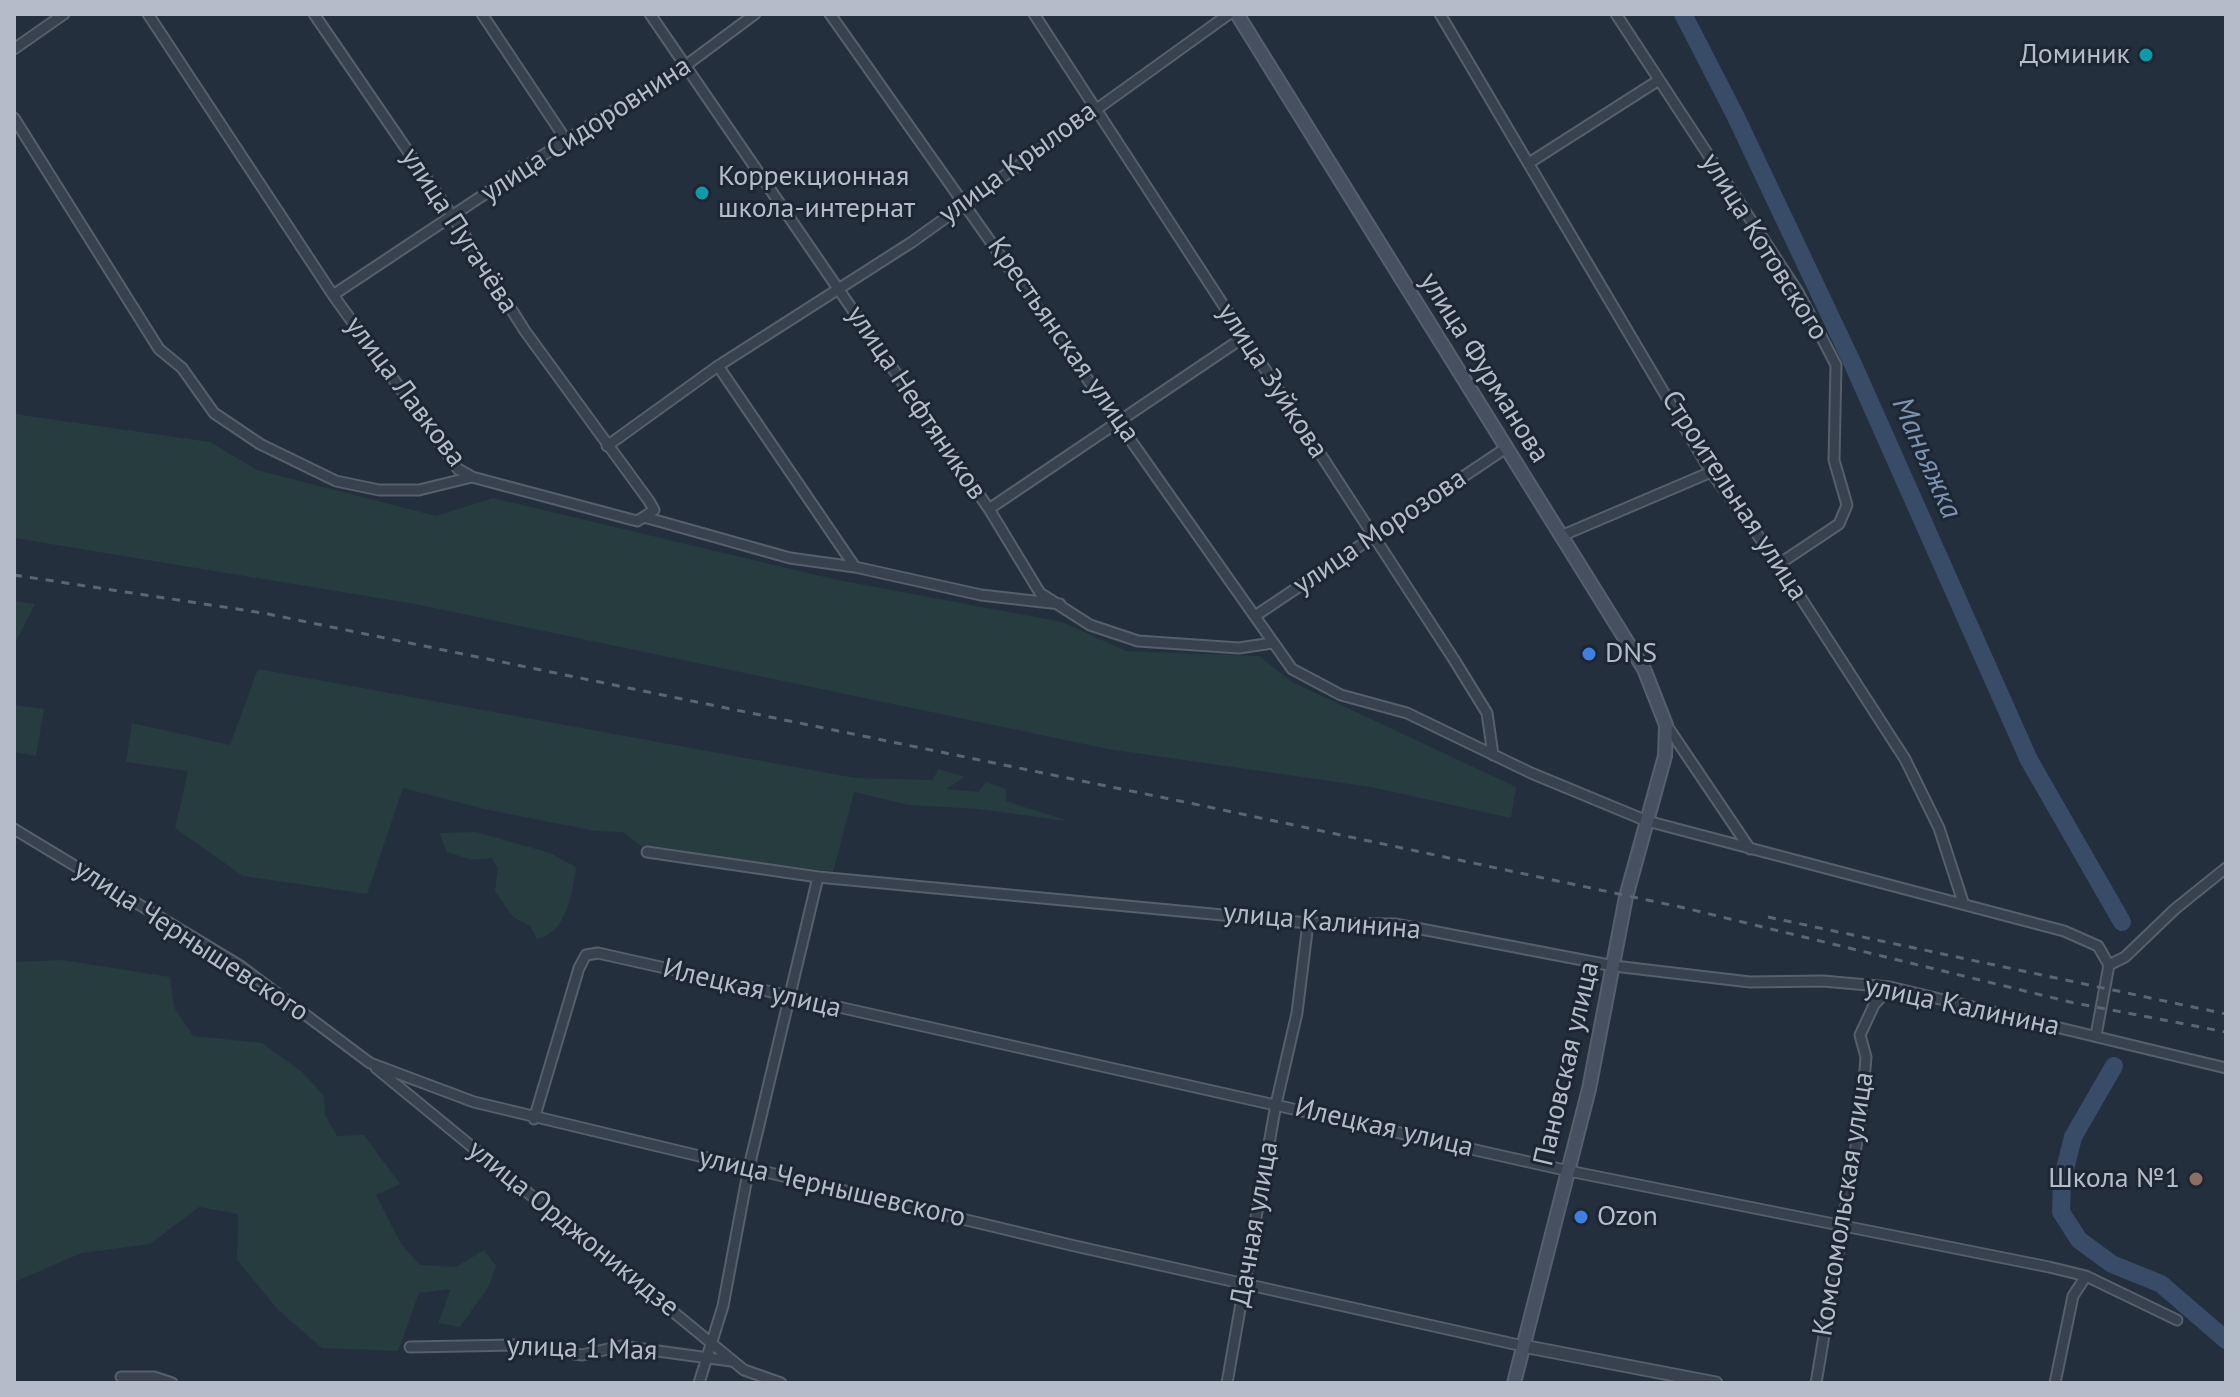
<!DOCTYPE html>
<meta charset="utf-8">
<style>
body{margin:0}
#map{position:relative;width:2240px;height:1397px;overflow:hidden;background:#242f3e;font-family:"PT Sans",sans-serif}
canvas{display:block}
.frame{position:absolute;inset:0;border:16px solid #b4bcc9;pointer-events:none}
</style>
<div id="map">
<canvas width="2240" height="1397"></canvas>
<div class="frame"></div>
</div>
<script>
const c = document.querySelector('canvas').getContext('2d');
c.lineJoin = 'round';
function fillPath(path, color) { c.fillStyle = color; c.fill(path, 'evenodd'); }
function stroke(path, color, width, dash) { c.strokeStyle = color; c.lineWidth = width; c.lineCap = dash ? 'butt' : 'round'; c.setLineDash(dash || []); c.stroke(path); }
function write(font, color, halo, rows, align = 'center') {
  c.font = font + ' "PT Sans",sans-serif'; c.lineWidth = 6; c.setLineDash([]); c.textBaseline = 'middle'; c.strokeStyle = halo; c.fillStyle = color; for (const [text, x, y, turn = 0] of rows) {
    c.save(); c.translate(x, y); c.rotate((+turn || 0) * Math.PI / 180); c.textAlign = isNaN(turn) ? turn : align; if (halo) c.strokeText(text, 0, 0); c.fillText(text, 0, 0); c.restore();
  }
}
const green = new Path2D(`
 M14 414 210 442 257 470 436 516 493 498 833 579 1062 622 1126 651 1259 656 1292 682 1516 787 1511 818 1371 787 1108 749 415 604 14 538Z
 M14 601 35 604 14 645Z
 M258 669 855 778 933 780 938 769 965 777 946 789 978 792 986 782 1006 789V801L1068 821 978 809 909 805 854 792 833 872 641 846 623 832 595 831 484 809 403 788 367 894 243 876 175 828 188 771 126 762 132 723 230 745Z
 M14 705 44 709 36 756 14 752Z
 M476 832 550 853 576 867C572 893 567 933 537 939L531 927 513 917 495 891 498 868 491 858 472 860 447 852 439 833Z
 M62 960 170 977 174 1007 193 1036 262 1043 302 1072 324 1096 325 1115 337 1136 364 1135 400 1184 376 1195 401 1244 420 1265 456 1267 484 1250 496 1266 489 1286 460 1327 438 1323 451 1289 419 1293 398 1351 322 1348 278 1310 237 1260 238 1214 199 1207 150 1244 82 1253 14 1282V962Z`);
const river = new Path2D(`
 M1683 14 1735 115 1852 362 2029 760 2122 922
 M2114 1066 2073 1137 2062 1181 2061 1212 2079 1240 2112 1264 2161 1284 2226 1340`);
const minor = new Path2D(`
 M148 14 333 295 458 469 472 477 637 521 644 517 790 558 855 567 981 595 1060 604
 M314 14 453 217 525 331 649 501 654 510 644 517
 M482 14 566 140
 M650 14 989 509 1040 593 1090 625 1138 641 1239 648 1272 643
 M830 14 1292 669 1341 695 1407 713 1531 773 1647 821 2064 931 2098 946 2109 965 2096 1035
 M1034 14 1453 658 1487 713 1493 755
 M1440 14 1711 472 1779 564 1905 759 1939 828 1963 902
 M1616 14 1798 292 1836 365 1834 460 1847 505 1839 524 1779 564
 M14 49 64 14
 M14 118 159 349 182 368 214 413 260 444 336 481 379 490H419L472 477
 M1529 163 1659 80
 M333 295 566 140 685 66 755 14
 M718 366 855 567
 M607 446 718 366 912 242 1229 14
 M989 509 1244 337
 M1561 536 1711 472
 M1255 616 1506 448
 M1667 726 1750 849
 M14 829 239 965 370 1063 474 1102 1075 1246 1523 1346
 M647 852 818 877 1308 923 1395 924 1614 966 1750 982 1823 981 1890 987 2226 1068
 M2109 965 2125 957 2175 909 2226 868
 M376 1068 744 1370 781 1383
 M534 1119 579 968 586 955 598 953 1569 1171 2049 1267 2086 1276 2177 1320
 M410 1347 516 1345 582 1355 621 1346 731 1361
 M121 1377H154L172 1383
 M699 1383 723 1306 749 1167 818 877
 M1227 1383 1276 1104 1297 1013 1308 923
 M1816 1383 1861 1117 1866 1057 1860 1035 1874 1005 1890 987
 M2055 1383 2073 1296 2086 1276`);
const tertiary = new Path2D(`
 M1523 1346 1716 1383`);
const secondary = new Path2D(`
 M1237 14 1644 669 1666 725 1665 756 1626 897 1589 1089 1514 1383`);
const rail = new Path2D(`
 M14 575 263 613 1204 806 1685 908 2070 1002 2226 1032
 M1768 917 2226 1014`);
const markers = [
 [2146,55,8,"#0f9aa8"],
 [702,193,8,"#0f9aa8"],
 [1589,654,8,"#3f7fe0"],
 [2196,1179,8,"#8d6e63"],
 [1581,1217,8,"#3f7fe0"]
];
const poiNames = [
 ["Доминик",2130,55,"right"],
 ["Коррекционная",718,177],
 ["школа-интернат",718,209],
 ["DNS",1605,654],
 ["Школа №1",2180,1179,"right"],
 ["Ozon",1597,1217]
];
const streetNames = [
 ["улица Сидоровнина",586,130,-33],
 ["улица Крылова",1018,163,-36],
 ["улица Пугачёва",459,231,57],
 ["улица Котовского",1764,247,58],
 ["Крестьянская улица",1063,340,55],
 ["улица Фурманова",1484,368,58],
 ["улица Зуйкова",1272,381,57],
 ["улица Лавкова",405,392,53],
 ["улица Нефтяников",916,403,56],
 ["Строительная улица",1734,496,57],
 ["улица Морозова",1380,532,-34],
 ["улица Калинина",1322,922,5],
 ["улица Чернышевского",191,941,33],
 ["Илецкая улица",752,989,13],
 ["улица Калинина",1962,1007,12],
 ["Пановская улица",1567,1064,-77],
 ["Илецкая улица",1384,1128,13],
 ["улица Чернышевского",832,1188,13],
 ["Комсомольская улица",1844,1204,-81],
 ["Дачная улица",1255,1224,-80],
 ["улица Орджоникидзе",573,1229,39],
 ["улица 1 Мая",582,1349,2]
];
const waterNames = [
 ["Маньяжка",1926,458,66]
];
fillPath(green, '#263c3f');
stroke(river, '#394c67', 18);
stroke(minor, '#565f6c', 13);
stroke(tertiary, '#565f6c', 15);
stroke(secondary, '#565f6c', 16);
stroke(minor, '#38414e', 9);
stroke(tertiary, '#38414e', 11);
stroke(secondary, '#465061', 12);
stroke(rail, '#5a6575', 3, [8, 8]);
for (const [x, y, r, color] of markers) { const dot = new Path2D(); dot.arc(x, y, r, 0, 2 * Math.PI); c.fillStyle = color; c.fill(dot); stroke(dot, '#1d2633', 3); }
write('28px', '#b4bcc9', '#1d2633', poiNames, 'left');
write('28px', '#b4bcc9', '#1d2633', streetNames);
write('italic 30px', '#7c92b1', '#1d2633', waterNames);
</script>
